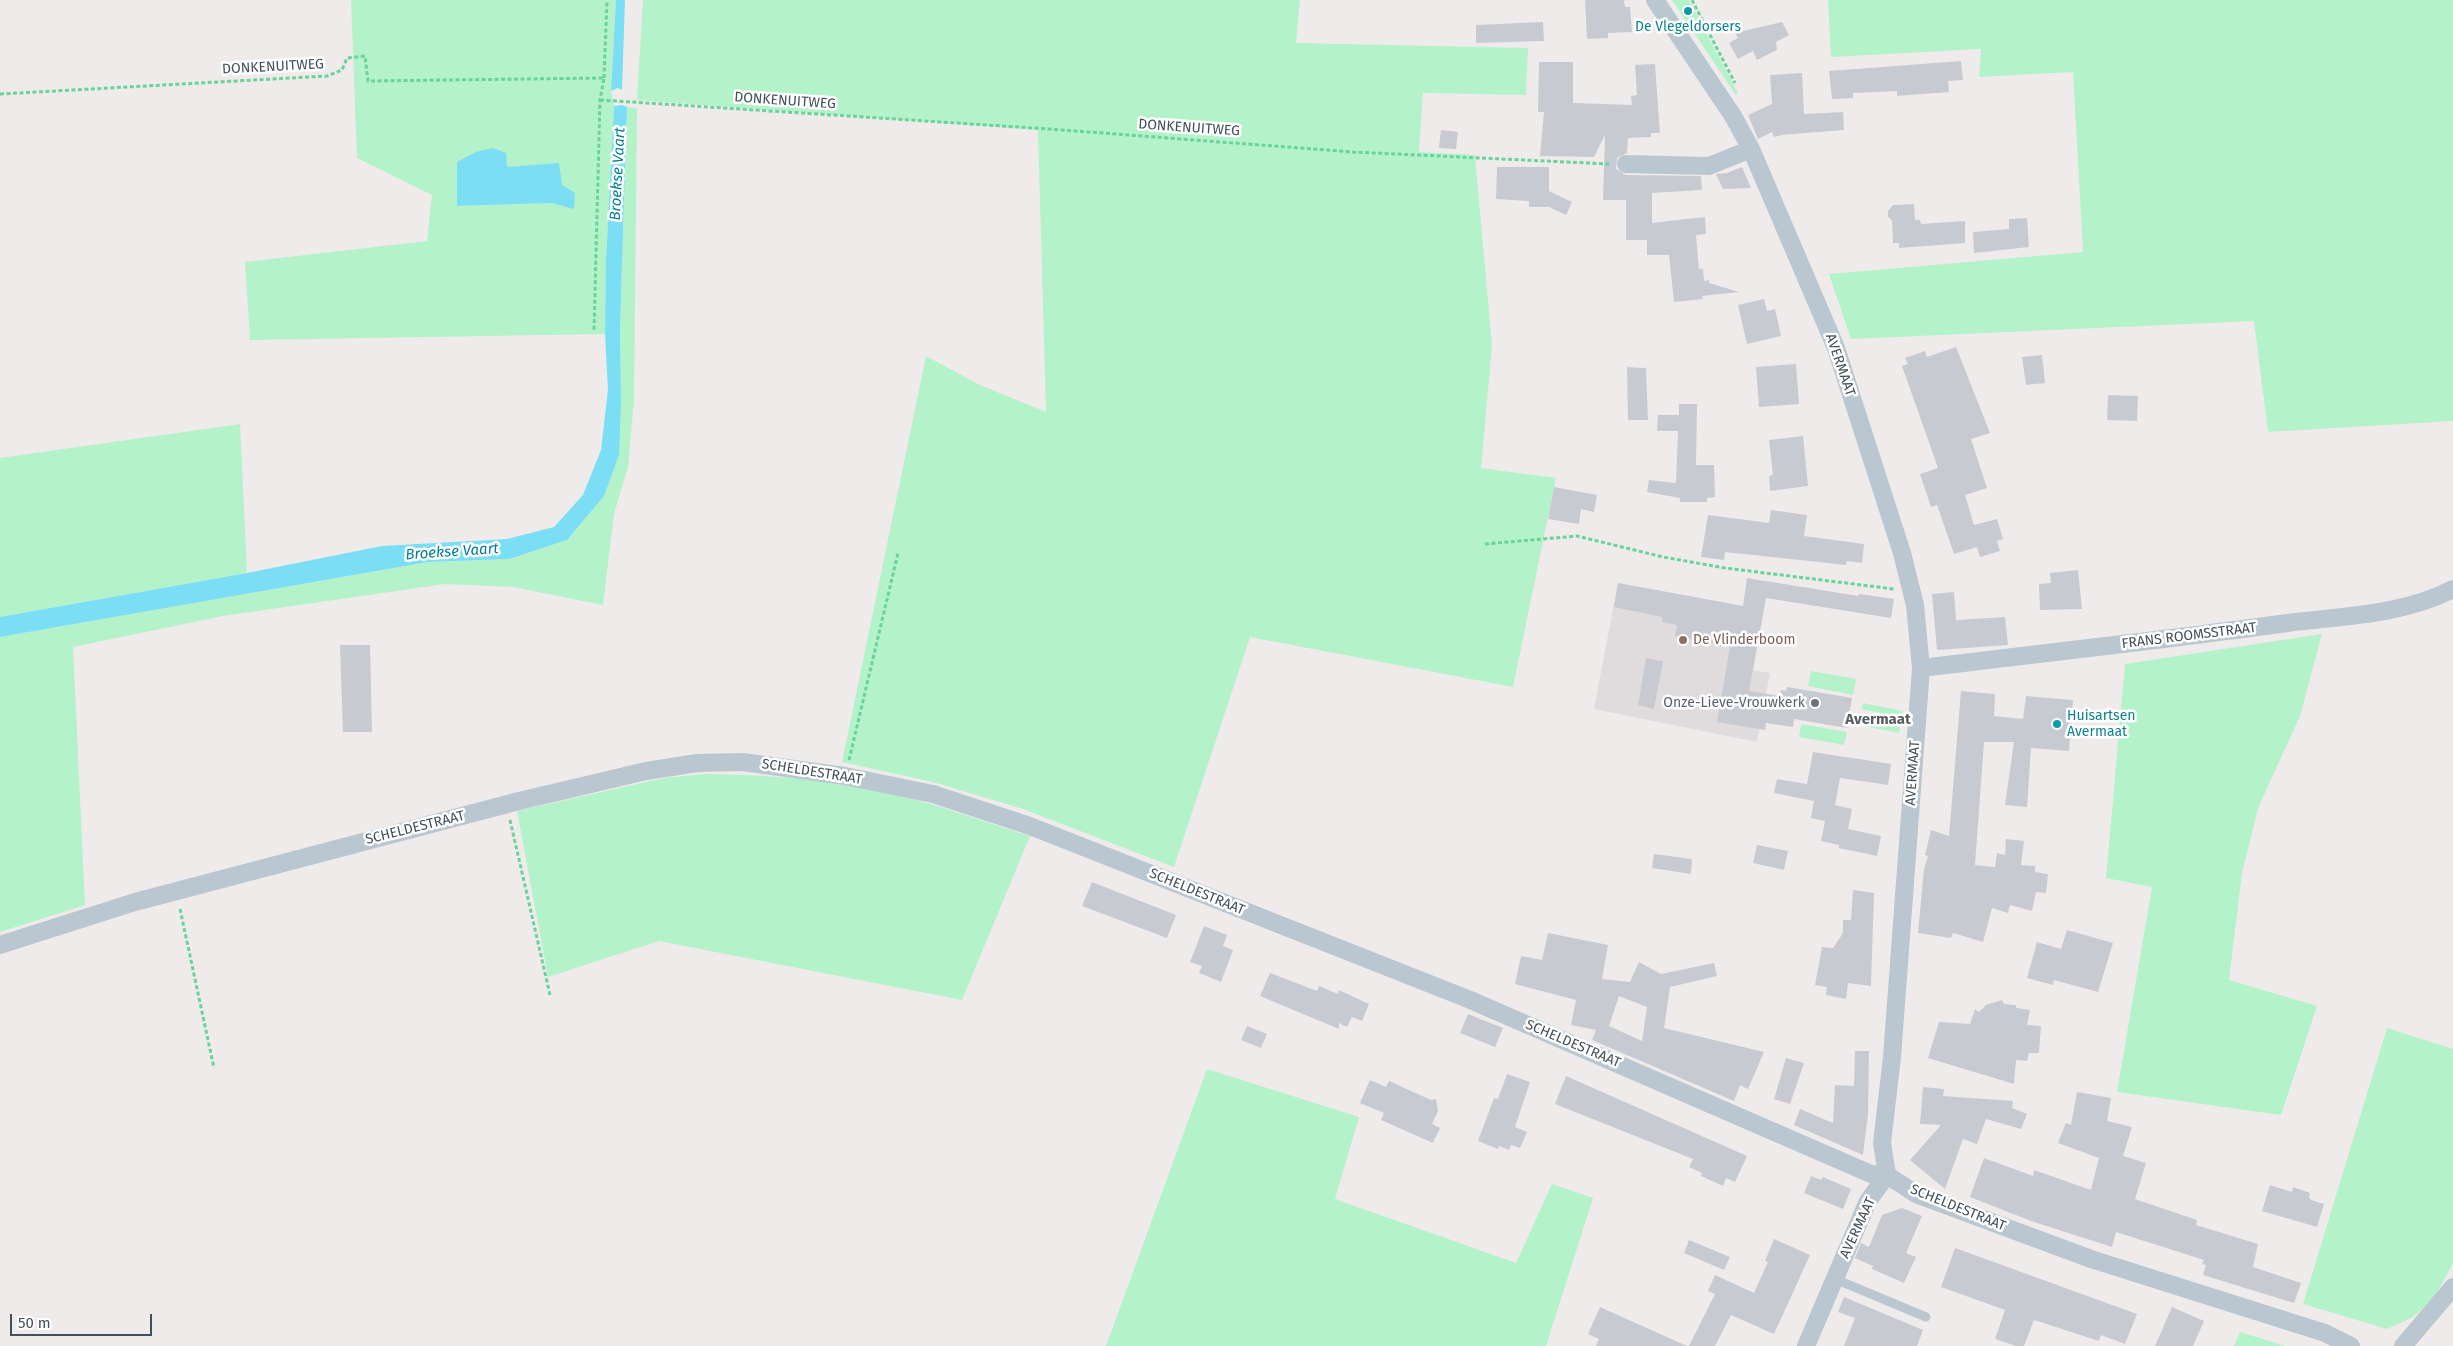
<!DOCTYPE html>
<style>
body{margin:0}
#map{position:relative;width:2453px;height:1346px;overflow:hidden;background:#efebeb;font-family:"Fira Sans",sans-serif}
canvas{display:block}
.scale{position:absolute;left:10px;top:1314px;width:142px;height:22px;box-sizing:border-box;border:2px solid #42505b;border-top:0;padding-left:6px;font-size:15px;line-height:18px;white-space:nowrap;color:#42505b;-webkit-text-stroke:4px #fff;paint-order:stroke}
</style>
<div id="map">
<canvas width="2453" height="1346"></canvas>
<div class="scale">50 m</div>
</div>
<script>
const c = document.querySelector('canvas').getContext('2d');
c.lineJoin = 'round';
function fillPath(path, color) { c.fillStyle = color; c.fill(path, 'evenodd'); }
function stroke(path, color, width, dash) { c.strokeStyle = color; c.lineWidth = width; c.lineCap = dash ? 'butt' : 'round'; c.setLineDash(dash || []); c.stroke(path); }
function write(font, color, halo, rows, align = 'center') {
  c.font = font + ' "Fira Sans",sans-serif'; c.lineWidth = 5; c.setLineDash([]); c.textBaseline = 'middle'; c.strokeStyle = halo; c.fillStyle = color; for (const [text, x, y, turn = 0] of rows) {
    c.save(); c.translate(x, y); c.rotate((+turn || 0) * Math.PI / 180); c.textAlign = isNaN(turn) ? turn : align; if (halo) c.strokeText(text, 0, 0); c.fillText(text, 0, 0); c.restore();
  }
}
const education = new Path2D(`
 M1618 583 1764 610 1753 670 1770 673 1757 742 1594 709Z`);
const green = new Path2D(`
 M351 0H616L611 91 614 106 606 260 605 334 250 340 245 262 427 241 432 195 357 158ZM507 167 552 203 457 206Z
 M643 0H1300L1296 43 1528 48 1526 95 1423 93 1419 152 1475 155 1492 346 1481 468 1556 478 1513 687 1250 637 1174 867 1023 809 933 782 842 762 926 356 980 385 1046 412 1038 130 637 100Z
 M1672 0H1689L1738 93 1736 95Z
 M1828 0H2453V421L2268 432 2254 321 1851 339 1829 274 2083 252 2073 72 1979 77 1981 49 1831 57Z
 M627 107 637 108 634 400 628 467 614 514 603 605 513 587 445 584 223 616 73 647 85 905 0 932V637L428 562 511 559 567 540 621 402 620 330Z
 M240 424 247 573 0 617V458Z
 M2322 634 2300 716 2258 808 2242 873 2229 980 2317 1006 2281 1115 2117 1092 2152 887 2106 878 2125 664Z
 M1811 671 1856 679 1853 695 1808 686Z
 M1863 703 1903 711 1901 717 1861 709Z
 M1860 720 1900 727 1899 733 1859 725Z
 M1801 724 1847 732 1844 745 1799 737Z
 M706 774C765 775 823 778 881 791 931 802 981 821 1030 836L962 1000 659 941 548 977 517 811 664 778Z
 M2387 1028 2453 1049V1263L2434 1298 2413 1317 2387 1329 2303 1304Z
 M1207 1069 1359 1117 1335 1199 1516 1263 1552 1184 1593 1198 1546 1346H1106Z
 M2240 1332 2282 1345 2285 1346H2234Z`);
const water = new Path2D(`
 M616 0H625L622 90 618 88 611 91Z
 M622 105 627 107 620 330 621 402 619 455 604 496 567 540 510 559 428 562 0 637V617L247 573 382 546 507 539 554 527 583 495 601 450 608 390 605 334 606 260 614 106Z
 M493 148 506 153 507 167 559 163 562 185 575 193 574 209 552 203 457 206V162L476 152Z`);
const building = new Path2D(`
 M1585 0H1624L1625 7H1630L1632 32 1608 33V38L1587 39Z
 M1543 22 1544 41 1476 43V25Z
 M1782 22 1789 35 1776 42 1777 50 1757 60 1753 51 1738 59 1729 43 1738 38 1735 33Z
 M1961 61 1963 80 1948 81 1949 92 1897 96V91L1853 93V98L1832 99 1829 71Z
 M1539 62H1573V103L1632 105 1631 96 1637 95 1635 65 1655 64 1660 133H1651V137L1628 138 1627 153 1617 158 1616 169 1626 175 1701 176 1702 190 1652 193V223L1705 217 1706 234 1696 235 1699 269H1703L1704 281 1709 280V283L1739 292 1702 296 1703 299 1674 302 1669 255H1647V240H1626V200H1603L1605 135 1594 157 1540 156 1544 112H1538Z
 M1802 73 1804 114 1843 112 1844 130 1781 135 1774 137 1772 132 1758 139 1748 115 1772 104 1770 75Z
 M1441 130 1458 132 1456 149 1439 148Z
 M1497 167H1549V191L1572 202 1566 215 1549 207H1529V201L1496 199Z
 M1742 167 1751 188 1723 189 1716 174 1727 173Z
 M1914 204 1915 220H1920L1921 224 1965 221V243L1899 248V243H1893L1892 220 1888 217V211L1893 205Z
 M2027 218 2029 247 1974 253 1973 232 2009 229V219Z
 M1764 299 1767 311 1775 309 1781 336 1747 344 1738 305Z
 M1956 347 1990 433 1971 439 1987 488 1965 495 1974 525 1997 519 2003 539 1997 541 2000 551 1980 557 1977 547 1954 554 1937 505 1931 507 1920 474 1938 468 1902 366 1908 364 1905 358 1925 351 1927 357Z
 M2042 355 2045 383 2026 385 2022 357Z
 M1796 364 1799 404 1759 407 1756 367Z
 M1627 367 1646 368 1648 420H1628Z
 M2108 395 2138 396 2137 421 2107 420Z
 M1679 404H1697L1696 465H1714L1715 497 1707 498V502H1680V498L1647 492 1649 480 1676 483 1678 431H1657L1658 415H1679Z
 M1803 436 1808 486 1770 491 1769 476 1773 475 1769 440Z
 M1554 487 1597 495 1594 512 1581 509 1579 524 1548 519Z
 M1771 510 1807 515 1804 536 1864 544 1862 563 1847 561 1846 565 1725 552 1724 560 1701 557 1708 515 1769 523Z
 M2078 570 2082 609 2040 610 2039 584 2051 583 2050 573Z
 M1747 578 1858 596 1859 594 1894 599 1891 618 1766 598 1749 691 1780 696 1781 690 1786 691 1787 687 1852 698 1847 728 1794 719 1793 727 1766 723 1765 730 1717 722 1730 647 1675 636 1677 625 1662 622V617L1614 607 1618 583 1743 606Z
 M1954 592 1956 620 2005 617 2008 645 1937 650 1932 594Z
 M340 645H370L372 732H343Z
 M1646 658 1663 661 1654 709 1638 705Z
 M1961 691 1995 694 1994 716 2023 719 2026 696 2073 700 2069 751 2031 748 2027 807 2005 805 2014 742H1984L1975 865 1995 867 1997 853 2005 855 2006 839 2024 841 2021 865 2035 866V872L2048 874 2046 893 2036 892 2032 911 2010 905 2008 913 1992 908 1983 942 1953 933 1951 938 1918 933 1924 869 1928 856 1925 855 1931 830 1949 836Z
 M1813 752 1891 764 1888 785 1840 778 1835 805 1852 809 1848 829 1881 836 1877 856 1839 848V845L1821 841 1825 821 1811 818 1814 801 1774 793 1777 779 1807 784Z
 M1757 845 1788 851 1784 870 1753 863Z
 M1654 854 1692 859 1691 874 1652 868Z
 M1092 882 1176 915 1167 938 1082 906Z
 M1853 890 1874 893 1871 986 1848 983 1846 999 1826 995 1827 987 1815 985 1822 947 1833 948 1843 933V920H1851Z
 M1204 926 1227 935 1223 946 1233 950 1221 982 1199 973 1202 966 1190 962Z
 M2067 930 2113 943 2098 992 2054 980 2053 985 2027 978 2037 942 2061 949Z
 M1548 933 1608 945 1602 979 1630 982 1639 962 1661 974 1714 963 1717 976 1670 987 1664 1028 1764 1052 1748 1089 1740 1085 1734 1101 1592 1040 1596 1030 1571 1025 1576 1000 1515 984 1521 956 1542 960ZM1619 996 1647 1007 1642 1041 1609 1026Z
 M1270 973 1317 991 1319 986 1338 994 1339 990 1369 1004 1362 1021 1352 1017 1347 1027 1339 1023V1029L1260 996Z
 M2002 1000 2004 1004 2016 1005V1008L2030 1010 2027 1025 2041 1026 2039 1053H2029L2027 1061 2016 1060 2014 1084 1928 1058 1939 1022 1970 1024 1975 1009 1979 1012 1986 1005Z
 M1468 1014 1503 1028 1495 1047 1460 1033Z
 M1247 1026 1267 1034 1261 1048 1241 1040Z
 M1855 1051H1869L1868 1114 1863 1155 1794 1125 1800 1109 1833 1123 1835 1085 1854 1086Z
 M1786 1058 1804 1063 1790 1104 1774 1099Z
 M1507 1074 1530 1082 1515 1127 1527 1132 1520 1148 1511 1145 1509 1150 1499 1146 1498 1149 1478 1141 1494 1098 1498 1099Z
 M1566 1076 1747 1156 1735 1182 1726 1178 1723 1186 1701 1176 1702 1173 1689 1167 1693 1159 1555 1104Z
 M1370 1080 1386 1087 1389 1081 1431 1100 1436 1099 1438 1111 1432 1124 1440 1128 1433 1143 1381 1120 1384 1113 1360 1103Z
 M1923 1087 1944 1089 1943 1096 2013 1101 2012 1108 2027 1114 2021 1129 1986 1119 1977 1144 1963 1139 1945 1189 1910 1160 1941 1125 1920 1124Z
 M2077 1092 2111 1098 2107 1121 2132 1127 2123 1156 2146 1163 2135 1199 2197 1220 2196 1225 2258 1244 2253 1267 2301 1283 2294 1303 2203 1275 2206 1265 2202 1264 2204 1260 2116 1232 2112 1247 2031 1221 1970 1197 1984 1158 2033 1176 2034 1170 2091 1190 2099 1158 2058 1143 2066 1123 2071 1125Z
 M1811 1176 1821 1180 1823 1177 1851 1189 1843 1209 1804 1193Z
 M2270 1185 2292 1192 2293 1187 2310 1193 2309 1197 2311 1200 2324 1204 2317 1227 2262 1211Z
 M1902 1208 1922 1216 1906 1253 1916 1257 1904 1283 1872 1269 1873 1266 1855 1258 1861 1243 1869 1247 1882 1215Z
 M1774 1239 1810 1255 1774 1334 1731 1315 1715 1346H1689L1715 1294 1708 1291 1715 1275 1754 1293 1768 1262 1765 1261Z
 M1689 1240 1730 1257 1724 1270 1684 1253Z
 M1955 1248 2137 1314 2125 1344 2101 1335 2099 1341 2034 1320 2024 1346H2016L1995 1339 2005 1310 1941 1287Z
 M1844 1297 1923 1330 1917 1346H1844L1855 1318 1838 1312Z
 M1600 1307 1611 1312 1687 1346H1596L1599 1339 1588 1334Z
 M2172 1307 2204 1321 2193 1346H2155Z`);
const path = new Path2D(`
 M1692 0 1735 83
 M604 78 607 0
 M0 94 327 76 342 70 347 58 365 56 368 81 604 78 600 100 594 331
 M600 100 1049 129 1353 152 1609 164
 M1485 544 1577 536 1663 557 1725 568 1894 589
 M849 760 898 553
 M510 820 550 995
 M180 909 214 1068`);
const service = new Path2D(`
 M1835 1279 1926 1317`);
const minor = new Path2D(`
 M1655 0 1733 116 1751 149 1836 348 1902 553 1915 605 1921 668 1892 1057 1882 1143 1887 1175 1868 1201 1806 1346
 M1626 164 1709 166 1751 149
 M1921 668C2043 653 2165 640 2287 623 2341 616 2404 615 2453 589
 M0 945 135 902 519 801 646 771 697 763 743 762 845 776 933 794 1030 826 1468 999 1871 1174 1887 1175 1916 1194 2091 1259 2325 1333 2351 1346
 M2403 1346 2453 1287`);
const markers = [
 [1688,11,5,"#0f9aa8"],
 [1683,640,5,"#8d6e63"],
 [1815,703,5,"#6b7280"],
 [2057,724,5,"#0f9aa8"]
];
const cultureNames = [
 ["De Vlegeldorsers",1688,27],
 ["Huisartsen",2067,716,"left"],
 ["Avermaat",2067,732,"left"]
];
const streetNames = [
 ["DONKENUITWEG",273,67,-3],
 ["DONKENUITWEG",785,101,4],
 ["DONKENUITWEG",1189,128,4],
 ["AVERMAAT",1840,365,71],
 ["FRANS ROOMSSTRAAT",2189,636,-7],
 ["SCHELDESTRAAT",812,772,9],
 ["AVERMAAT",1913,773,-86],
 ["SCHELDESTRAAT",415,828,-14],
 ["SCHELDESTRAAT",1197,892,22],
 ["SCHELDESTRAAT",1573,1044,23],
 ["SCHELDESTRAAT",1958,1208,22],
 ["AVERMAAT",1858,1228,-65]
];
const educationNames = [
 ["De Vlinderboom",1693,640]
];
const worshipNames = [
 ["Onze-Lieve-Vrouwkerk",1805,703]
];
const waterNames = [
 ["Broekse Vaart",618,174,-87],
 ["Broekse Vaart",452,552,-4]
];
const neighbourhoodNames = [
 ["Avermaat",1878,720]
];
fillPath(education, '#e0dcdd');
fillPath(green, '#b4f2ca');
fillPath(water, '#7cdef4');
fillPath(building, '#c7cbd1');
stroke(path, '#69d39c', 3, [4, 2.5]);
stroke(service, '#bac7d0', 9);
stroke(minor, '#bac7d0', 18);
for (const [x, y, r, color] of markers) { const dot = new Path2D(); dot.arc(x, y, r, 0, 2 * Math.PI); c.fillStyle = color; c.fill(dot); stroke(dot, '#fff', 2); }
write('14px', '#0d838f', '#fff', cultureNames);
write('14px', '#42505b', '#fff', streetNames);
write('14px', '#785e54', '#fff', educationNames, 'left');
write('14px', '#5b616d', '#fff', worshipNames, 'right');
write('italic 15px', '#037d98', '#fff', waterNames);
write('bold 15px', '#585c61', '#fff', neighbourhoodNames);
</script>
